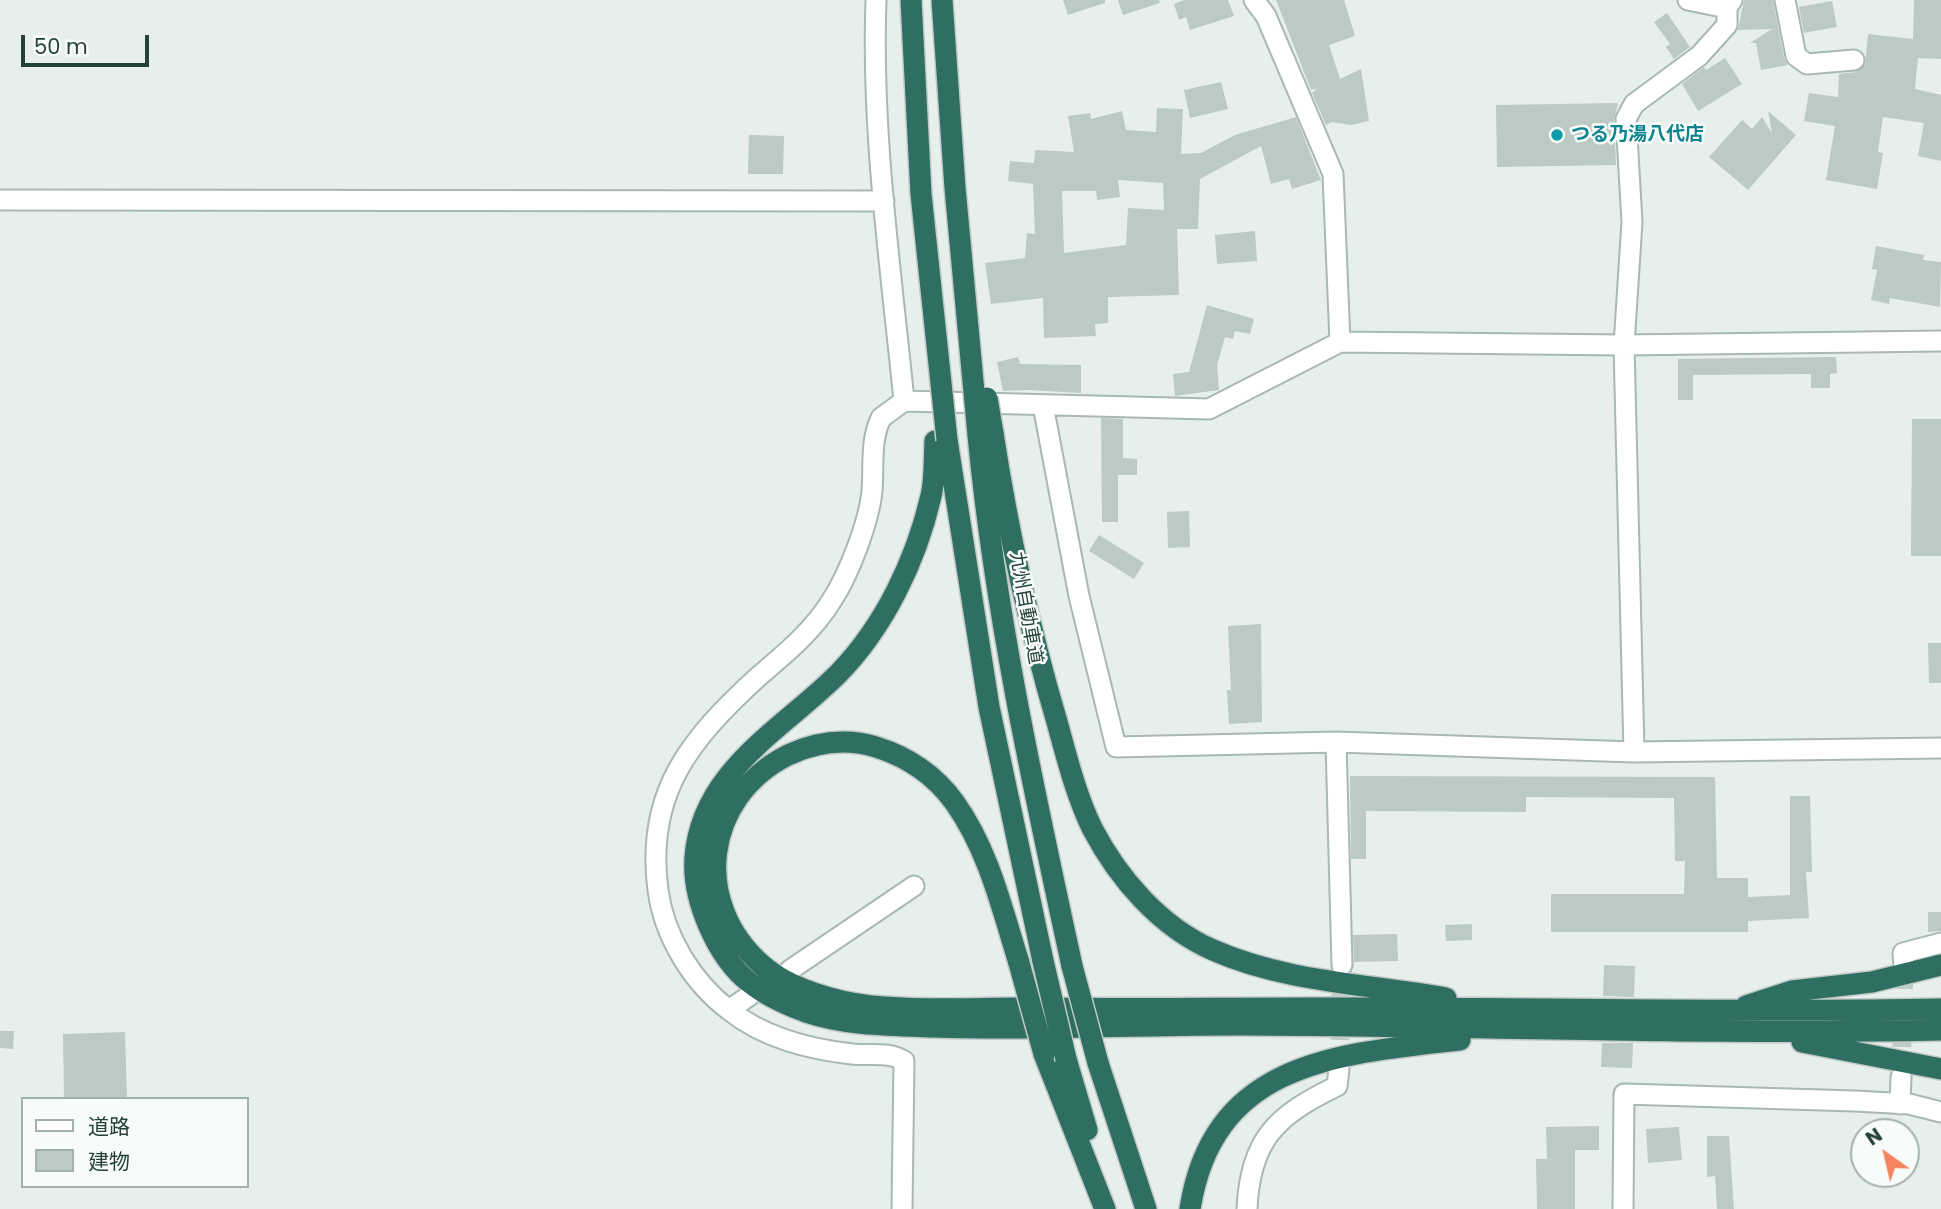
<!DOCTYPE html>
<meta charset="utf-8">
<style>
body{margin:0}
#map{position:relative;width:1941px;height:1209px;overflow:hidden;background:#e6efeb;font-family:Poppins,"Noto Sans JP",sans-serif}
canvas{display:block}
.legend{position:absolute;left:21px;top:1097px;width:228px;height:91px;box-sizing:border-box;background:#f7fbf9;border:2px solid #a3b1ad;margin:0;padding:9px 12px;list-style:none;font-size:21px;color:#24423a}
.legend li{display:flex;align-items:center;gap:14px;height:35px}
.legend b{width:35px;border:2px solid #a3b1ad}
.north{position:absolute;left:1850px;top:1118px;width:70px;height:70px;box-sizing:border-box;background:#f7fbf9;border:2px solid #a3b1ad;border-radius:50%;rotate:326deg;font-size:19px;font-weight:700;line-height:28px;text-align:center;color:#24423a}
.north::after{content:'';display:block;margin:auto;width:24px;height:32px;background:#f4845f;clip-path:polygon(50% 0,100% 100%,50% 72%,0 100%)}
.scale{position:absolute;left:21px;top:35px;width:128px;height:32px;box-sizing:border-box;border:4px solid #24423a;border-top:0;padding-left:9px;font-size:21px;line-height:24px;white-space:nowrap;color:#24423a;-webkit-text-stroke:5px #f7fbf9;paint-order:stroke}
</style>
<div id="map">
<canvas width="1941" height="1209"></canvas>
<ul class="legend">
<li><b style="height:9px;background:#fff"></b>道路</li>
<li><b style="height:19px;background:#bbcac4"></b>建物</li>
</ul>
<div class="north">N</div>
<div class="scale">50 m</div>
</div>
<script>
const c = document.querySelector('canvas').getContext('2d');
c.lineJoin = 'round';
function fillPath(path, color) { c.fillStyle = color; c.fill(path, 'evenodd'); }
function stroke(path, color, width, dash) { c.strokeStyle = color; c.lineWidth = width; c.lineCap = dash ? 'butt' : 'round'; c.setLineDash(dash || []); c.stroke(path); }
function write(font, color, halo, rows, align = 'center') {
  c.font = font + ' Poppins,"Noto Sans JP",sans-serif'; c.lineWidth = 5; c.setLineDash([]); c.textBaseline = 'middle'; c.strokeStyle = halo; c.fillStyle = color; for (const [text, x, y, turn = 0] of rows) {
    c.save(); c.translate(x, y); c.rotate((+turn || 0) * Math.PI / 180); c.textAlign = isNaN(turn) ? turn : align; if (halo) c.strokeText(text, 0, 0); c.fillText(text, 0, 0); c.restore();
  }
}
const building = new Path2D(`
 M1063 0H1105V3L1068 15Z
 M1118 0H1159L1160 3 1123 15Z
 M1184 0H1228L1234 16 1190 30 1186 17 1179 20 1174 4Z
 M1276 0H1344L1355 36 1329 45 1340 79 1361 69 1369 121 1351 125 1332 122 1326 125 1312 93 1317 88 1311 90Z
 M1744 0H1773L1784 58 1788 65 1761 70 1756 43H1750L1772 29 1738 30Z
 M1914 0H1941V59L1918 58 1915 89 1941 95V161L1918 156 1924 123 1883 117 1878 152 1883 153 1877 189 1826 180 1835 126 1804 121 1809 93 1838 97 1839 74 1856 72 1865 65 1868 34 1913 39Z
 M1832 1 1837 27 1804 33 1799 7Z
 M1667 13 1690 47 1674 59 1666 47 1670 44 1654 22Z
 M1725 58 1742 84 1698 111 1682 84 1704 67 1706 70Z
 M1221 82 1228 109 1190 118 1184 90Z
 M1618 103 1614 120 1616 165 1497 167 1496 105Z
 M1157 108 1183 109 1181 154 1201 153 1235 135 1296 117 1321 180 1292 189 1289 179 1271 184 1261 146 1200 179 1198 229H1177L1179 295 1108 297V323L1095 324 1096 336 1044 338 1043 298 991 304 985 263 1025 258 1027 233 1035 234 1033 184 1008 181 1010 161 1034 163 1035 150 1074 152 1068 116 1090 113 1091 119 1122 111 1126 130 1156 132ZM1118 180 1163 183 1164 210 1128 208 1126 245 1064 253 1062 191H1096L1097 200 1120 197Z
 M1768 111 1796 135 1748 190 1709 157 1742 120 1752 129 1762 117 1772 133Z
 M749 135 784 136 783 174H748Z
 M1255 231 1257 261 1217 264 1215 235Z
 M1876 246 1924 255 1923 260 1941 262 1940 307 1890 298 1889 304 1871 300 1877 270 1872 269Z
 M1207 305 1254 319 1250 334 1235 331 1233 339 1225 337 1217 365 1219 390 1175 396 1173 374 1189 372Z
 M1018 357 1020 364 1081 365V393L1028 390 1003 391 997 362Z
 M1836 357 1837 373 1830 374V388H1811V374L1693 375V400H1678V359Z
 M1101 418 1123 419V458L1137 459V475H1118V522H1102Z
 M1912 419H1941V556H1911Z
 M1189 511 1190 547 1168 548 1167 512Z
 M1099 535 1144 563 1134 579 1089 551Z
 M1261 624 1262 722 1229 724 1227 690H1231L1228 626Z
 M1928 643H1941V683H1929Z
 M1350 776 1715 777 1717 878H1748V897L1790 895V796H1810L1812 872H1806L1809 918 1748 921V932H1551V894H1684L1685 861H1675L1674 798 1526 797V812L1366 811V859H1351Z
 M1928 912H1941V931L1928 932Z
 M1472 924V940L1446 941 1445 925Z
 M1397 934 1398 961 1354 962 1353 935Z
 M1604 965 1635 966 1634 997 1603 996Z
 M0 1031H14L13 1049 0 1048Z
 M125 1032 127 1099H64L63 1034Z
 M1602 1043H1633L1632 1068 1601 1067Z
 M1599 1126V1150H1575V1209H1537L1536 1159H1547L1546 1127Z
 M1679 1127 1682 1160 1648 1163 1646 1129Z
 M1707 1136H1729L1734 1209H1717L1715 1176 1707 1177Z`);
const minorTunnel = new Path2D(`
 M1339 1069 1342 969
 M1901 1076 1904 966`);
const minor = new Path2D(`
 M876 0C871 133 891 269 904 401
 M1254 0 1266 16 1333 174 1340 342
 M1688 0 1727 8
 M1785 0 1796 56 1807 64 1854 60
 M0 200 884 201
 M1043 405 1079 596 1116 747 1336 742 1634 752 1941 748
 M1336 742 1342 965
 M1634 752 1624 345 1632 222 1626 119 1634 104 1699 56 1727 25V8L1732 0
 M1904 966 1903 953 1941 943
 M790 970 914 886
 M729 1010 749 996
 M1900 1104 1901 1077
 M902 1209 904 1061C889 1051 869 1056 852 1054 808 1049 764 1038 729 1010 692 982 664 936 658 890 645 793 690 739 759 676 786 653 813 631 832 600 849 574 869 522 872 491 874 466 870 441 881 418L904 401 1209 409 1340 342 1624 345 1941 341
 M1247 1209C1250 1139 1277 1115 1337 1086L1339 1069
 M1623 1209 1624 1094 1855 1101 1909 1104 1941 1112`);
const highway = new Path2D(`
 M993 433C1008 531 1029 627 1057 722 1067 758 1076 795 1092 828 1118 878 1160 927 1213 950 1285 982 1368 984 1446 998
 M978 435C995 614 1034 791 1072 966
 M947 440 989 707 1043 961
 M935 441C934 459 935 479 931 496 916 561 884 627 838 674 783 729 701 771 695 858 692 899 717 957 749 982 765 995 787 1005 806 1012 848 1026 890 1025 934 1027 1039 1031 1143 1024 1248 1025 1479 1026 1710 1035 1941 1030
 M1019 963C1002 909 989 851 955 803 935 775 908 757 876 747 846 738 816 742 788 755 703 798 691 903 762 965 789 989 836 1002 871 1006 922 1011 974 1008 1025 1008 1122 1009 1219 1008 1315 1008 1524 1007 1732 1013 1941 1009
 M1746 1006 1792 991 1872 982 1941 965
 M1802 1042 1941 1069
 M1044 1054 1105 1209
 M1066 1059 1087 1130
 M1098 1063 1146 1209
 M1190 1209C1213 1061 1338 1054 1460 1040`);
const highwayBridge = new Path2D(`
 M911 0 921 194 947 440
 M942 0 955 188 978 435
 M987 398 993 433
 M1043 961 1066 1059
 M1019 963 1044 1054
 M1072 966 1098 1063`);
const markers = [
 [1557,135,7,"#0f9aa8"]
];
const cultureNames = [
 ["つる乃湯八代店",1571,135]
];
const streetNames = [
 ["九州自動車道",1025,608,80]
];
fillPath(building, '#bbcac4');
stroke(minorTunnel, '#bfccc8', 19, [19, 10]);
stroke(minor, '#a8b8b2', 23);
stroke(highway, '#c2cac8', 24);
stroke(minor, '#fff', 19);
stroke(highway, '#2f6f62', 21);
stroke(highwayBridge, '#c2cac8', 24, []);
stroke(highwayBridge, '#2f6f62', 21);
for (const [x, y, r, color] of markers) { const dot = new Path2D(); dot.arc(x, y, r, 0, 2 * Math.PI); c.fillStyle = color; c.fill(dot); stroke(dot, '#f7fbf9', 2.5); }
write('bold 19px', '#0d838f', '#f7fbf9', cultureNames, 'left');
write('19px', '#24423a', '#f7fbf9', streetNames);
</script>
